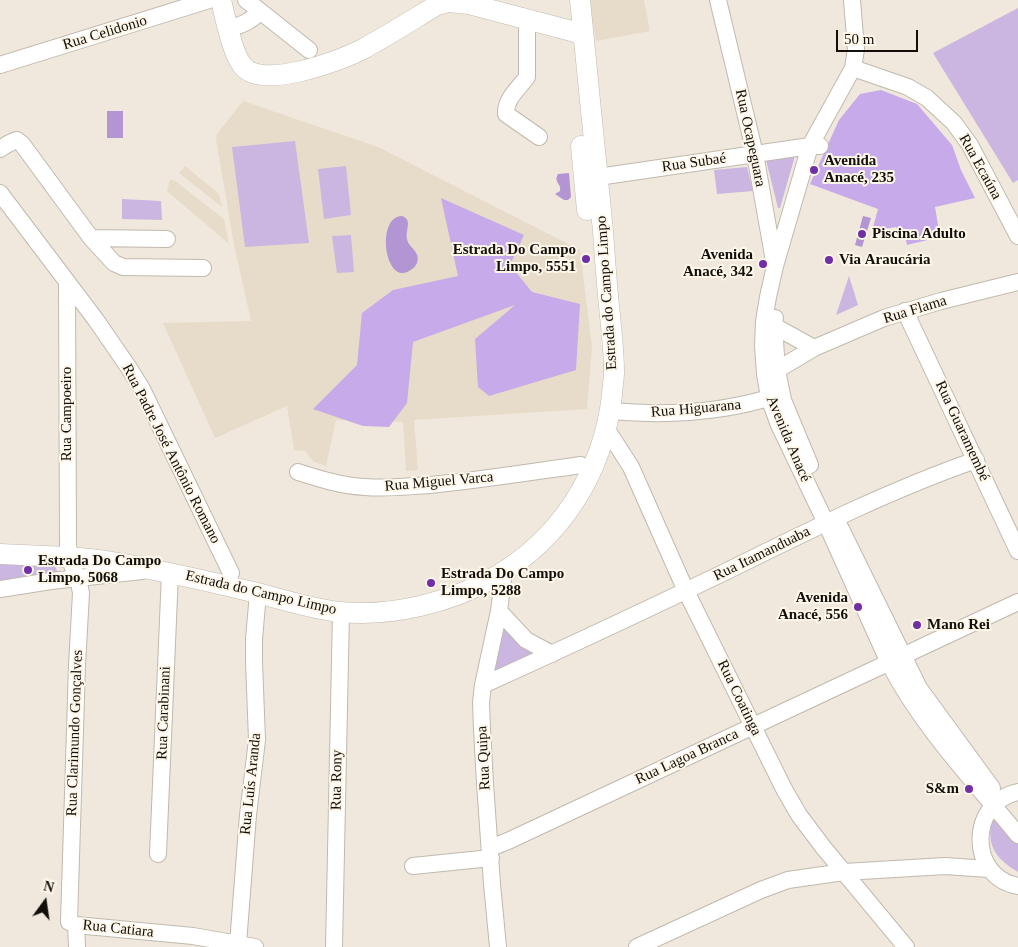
<!DOCTYPE html>
<meta charset="utf-8">
<style>
body{margin:0}
#map{position:relative;width:1018px;height:947px;overflow:hidden;background:#f0e8dc;font-family:"Times New Roman",serif}
canvas{display:block}
.north{position:absolute;left:20px;top:877px;width:50px;height:50px;-webkit-text-stroke:4px #fdf6e9;paint-order:stroke;rotate:14deg;font-size:14px;font-weight:700;line-height:20px;text-align:center;color:#120f0b}
.north::after{content:'';display:block;margin:auto;width:18px;height:22px;background:#120f0b;clip-path:polygon(50% 0,100% 100%,50% 72%,0 100%)}
.scale{position:absolute;left:836px;top:30px;width:82px;height:22px;box-sizing:border-box;border:2px solid #120f0b;border-top:0;padding-left:6px;font-size:15px;line-height:18px;white-space:nowrap;color:#120f0b;-webkit-text-stroke:4px #fdf6e9;paint-order:stroke}
</style>
<div id="map">
<canvas width="1018" height="947"></canvas>
<div class="north">N</div>
<div class="scale">50 m</div>
</div>
<script>
const c = document.querySelector('canvas').getContext('2d');
c.lineJoin = 'round';
function fillPath(path, color) { c.fillStyle = color; c.fill(path, 'evenodd'); }
function stroke(path, color, width, dash) { c.strokeStyle = color; c.lineWidth = width; c.lineCap = dash ? 'butt' : 'round'; c.setLineDash(dash || []); c.stroke(path); }
function write(font, color, halo, rows, align = 'center') {
  c.font = font + ' "Times New Roman",serif'; c.lineWidth = 4; c.setLineDash([]); c.textBaseline = 'middle'; c.strokeStyle = halo; c.fillStyle = color; for (const [text, x, y, turn = 0] of rows) {
    c.save(); c.translate(x, y); c.rotate((+turn || 0) * Math.PI / 180); c.textAlign = isNaN(turn) ? turn : align; if (halo) c.strokeText(text, 0, 0); c.fillText(text, 0, 0); c.restore();
  }
}
const built = new Path2D(`
 M589 0H644L650 31 596 41Z
 M243 101 378 147 580 250 592 347 587 409 414 420 418 470 406 471 403 422 336 420 326 466 314 462 305 451 294 450 287 406 215 438 163 323 251 321 234 245 216 139 217 134Z
 M185 166 219 194 222 207 179 173Z
 M170 180H174L224 219 229 244 167 191Z`);
const green = new Path2D(`
 M1018 8V180L1013 183 933 53Z
 M295 141 309 243 245 247 232 147Z
 M795 156 780 208H778L766 160Z
 M346 166 351 215 324 219 318 169Z
 M747 167 753 191 717 194 714 170Z
 M122 199 161 201 162 220 122 219Z
 M351 235 354 272 337 273 332 236Z
 M849 276 858 305 836 315Z
 M0 555 51 557 61 580 0 590Z
 M500 615 542 656 485 681Z
 M997 812 1018 838V872C1001 862 987 849 991 827 992 822 995 817 997 812Z`);
const forest = new Path2D(`
 M881 90 917 104 952 145 961 170 975 198 935 207 940 237 907 245 905 235H899L896 227 872 231 878 209 810 184 839 120 860 94Z
 M441 198 524 235 510 265 532 292 580 304 576 370 489 396 478 387 475 339 515 305 413 342 407 403 389 427 363 426 313 409 357 365 362 313 393 290 458 276Z`);
const water = new Path2D(`
 M107 111H123V138H107Z
 M569 173 571 197 568 200H564L555 194 560 191C562 184 553 182 558 174Z
 M402 216C413 220 405 230 407 239 409 249 421 251 417 263 416 265 414 268 412 269 386 291 374 217 402 216Z
 M863 216 871 218 862 247 855 245Z`);
const minor = new Path2D(`
 M246 0 309 50
 M718 0 755 154 774 261
 M852 0 856 49 853 68 810 146 775 266 768 297 764 321 763 346 765 374 769 398 779 425 826 523 889 663C922 727 973 780 1018 835
 M527 19V77C519 88 505 99 506 114L539 137
 M228 28C242 26 250 21 260 12
 M0 65 209 0
 M853 68 908 87 927 98 954 123 970 145 1018 236
 M0 149C6 145 10 142 17 140L22 144 91 238 114 263 123 267 203 268
 M598 177 810 146H820
 M0 193 96 320 129 368 142 389 231 573
 M91 238 167 239
 M67 282 68 546 72 565 79 583 81 593 77 665 69 922 76 925 193 936 255 947
 M905 311 1018 551
 M775 318 774 326 777 370 783 400 810 465
 M774 326 814 348
 M777 370 814 348 884 318 941 301 1018 282
 M610 411C667 416 724 413 778 395
 M606 428 631 467 686 591 784 789 799 815 823 847 906 947
 M298 472C320 479 342 486 365 487 387 489 409 486 430 485 481 480 531 472 581 465
 M839 525 919 688 992 788
 M0 589 51 581 142 571
 M499 611 526 640 552 654
 M483 685C565 648 646 610 727 571 808 531 890 490 976 460
 M1018 792C968 802 968 877 1018 886
 M490 848 508 841 1018 602
 M158 854 170 573
 M413 866 491 858
 M76 925 77 947
 M238 944 248 815 257 740 254 662V639L258 593
 M334 947 341 612
 M498 947 492 884 485 783 482 729 481 702 483 685 499 611 504 571
 M637 947 761 890 788 880 844 872 945 866 989 869`);
const major = new Path2D(`
 M221 0C225 17 232 52 242 65 260 91 339 61 361 50 387 36 412 20 437 5L448 2 469 4 583 34
 M581 146 587 210
 M0 554C23 555 45 556 68 557 102 559 136 566 169 573 198 579 228 586 257 593 285 600 312 609 340 612 391 617 449 603 493 578 561 539 603 473 612 395 612 388 614 380 614 373 614 354 612 335 610 316 607 288 605 260 603 231 596 154 587 77 580 0`);
const markers = [
 [814,170,5,"#702fa4"],
 [862,234,5,"#702fa4"],
 [586,259,5,"#702fa4"],
 [829,260,5,"#702fa4"],
 [763,264,5,"#702fa4"],
 [28,570,5,"#702fa4"],
 [431,583,5,"#702fa4"],
 [858,607,5,"#702fa4"],
 [917,625,5,"#702fa4"],
 [969,789,5,"#702fa4"]
];
const streetNames = [
 ["Rua Celidonio",105,33,-17],
 ["Rua Ocapeguara",750,138,78],
 ["Rua Subaé",694,163,-8],
 ["Rua Ecaúna",980,167,61],
 ["Estrada do Campo Limpo",607,293,-94],
 ["Rua Flama",915,310,-17],
 ["Rua Higuarana",696,409,-5],
 ["Rua Campoeiro",67,414,-90],
 ["Rua Guaramembé",962,431,65],
 ["Avenida Anacé",788,439,67],
 ["Rua Padre José Antônio Romano",171,454,63],
 ["Rua Miguel Varca",439,482,-5],
 ["Rua Itamanduaba",762,554,-26],
 ["Estrada do Campo Limpo",261,593,13],
 ["Rua Coatinga",739,698,64],
 ["Rua Carabinani",164,713,-88],
 ["Rua Clarimundo Gonçalves",75,733,-88],
 ["Rua Lagoa Branca",687,757,-25],
 ["Rua Quipa",484,758,-93],
 ["Rua Rony",337,780,-89],
 ["Rua Luís Aranda",251,784,-84],
 ["Rua Catiara",118,929,6]
];
const poiNames = [
 ["Avenida",824,161],
 ["Anacé, 235",824,178],
 ["Piscina Adulto",872,234],
 ["Estrada Do Campo",576,250,"right"],
 ["Limpo, 5551",576,267,"right"],
 ["Avenida",753,255,"right"],
 ["Anacé, 342",753,272,"right"],
 ["Via Araucária",839,260],
 ["Estrada Do Campo",38,561],
 ["Limpo, 5068",38,578],
 ["Estrada Do Campo",441,574],
 ["Limpo, 5288",441,591],
 ["Avenida",848,598,"right"],
 ["Anacé, 556",848,615,"right"],
 ["Mano Rei",927,625],
 ["S&m",959,789,"right"]
];
fillPath(built, '#e7dcc9');
fillPath(green, '#cab6e1');
fillPath(forest, '#c7aae9');
fillPath(water, '#b295d2');
stroke(minor, '#c0b9ad', 18);
stroke(major, '#c0b9ad', 21);
stroke(minor, '#fff', 16);
stroke(major, '#fff', 20);
for (const [x, y, r, color] of markers) { const dot = new Path2D(); dot.arc(x, y, r, 0, 2 * Math.PI); c.fillStyle = color; c.fill(dot); stroke(dot, '#fdf6e9', 2); }
write('15px', '#120f0b', '#fdf6e9', streetNames);
write('bold 15px', '#120f0b', '#fdf6e9', poiNames, 'left');
</script>
